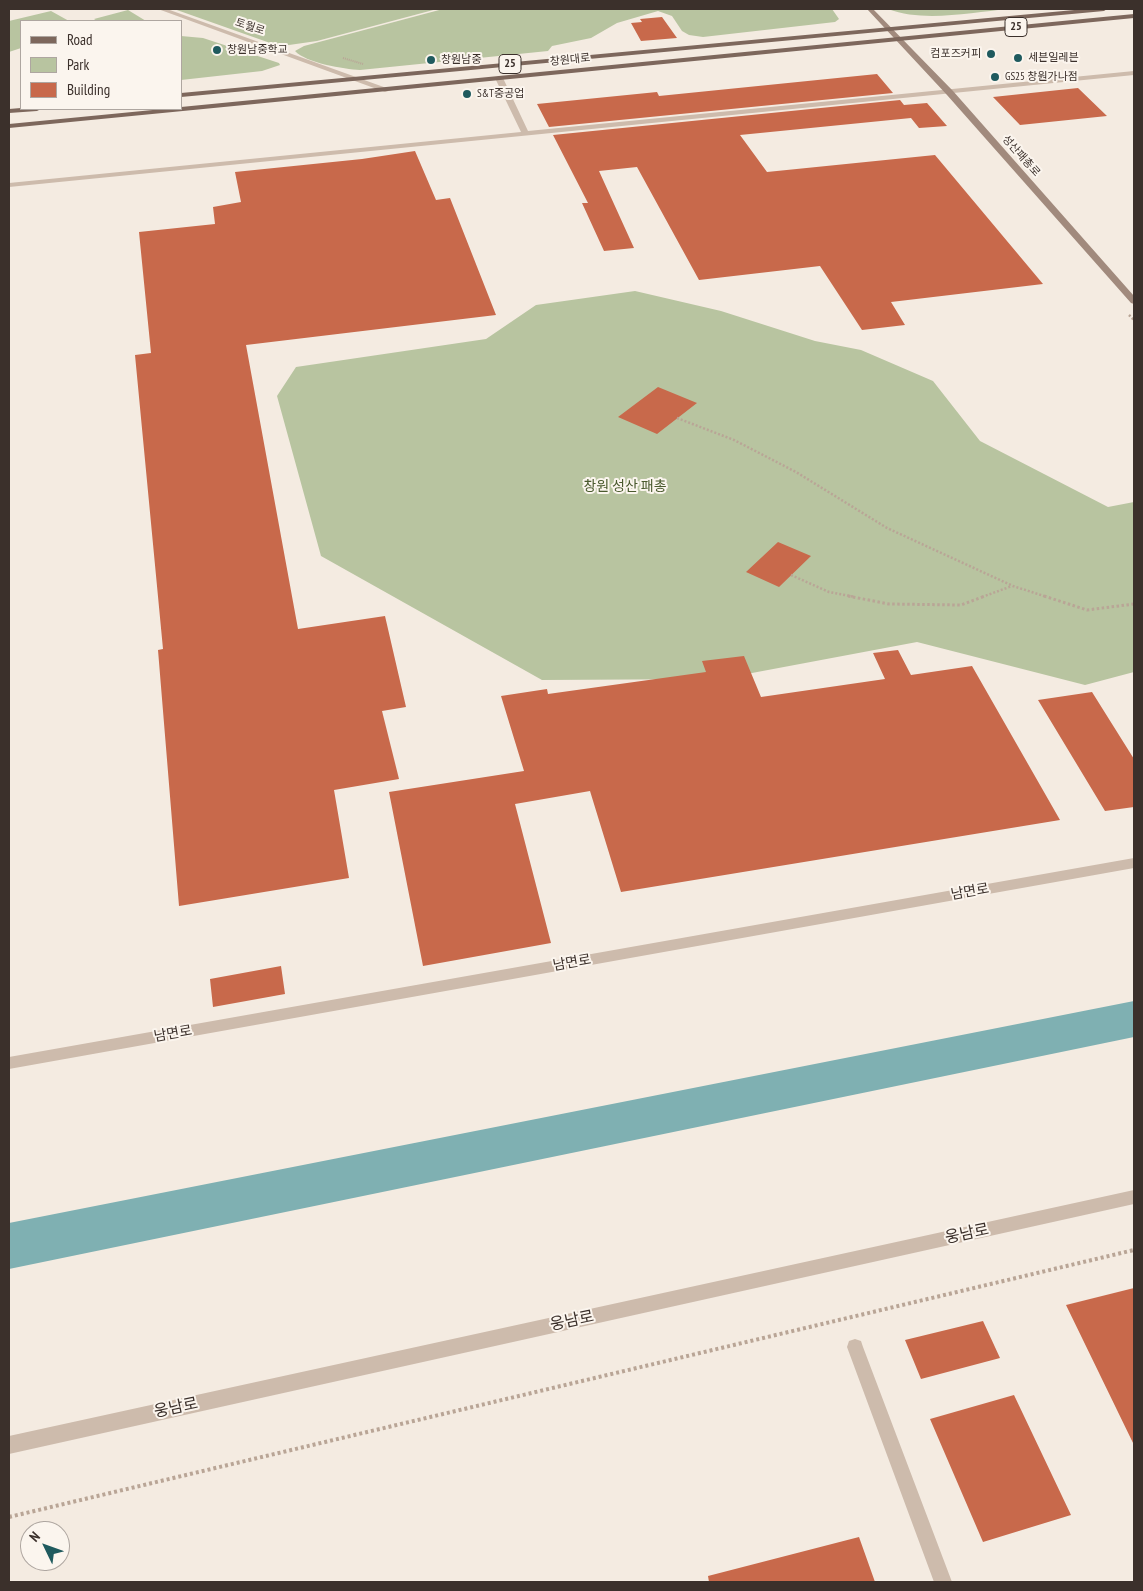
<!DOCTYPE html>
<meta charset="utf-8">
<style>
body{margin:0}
#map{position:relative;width:1143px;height:1591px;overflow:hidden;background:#f4ebe1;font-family:"PT Sans Narrow",sans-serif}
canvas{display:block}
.frame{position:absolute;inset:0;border:10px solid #3b302b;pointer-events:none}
.legend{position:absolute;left:20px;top:20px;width:162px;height:90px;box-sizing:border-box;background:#fbf5ee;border:1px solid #aea6a0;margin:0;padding:6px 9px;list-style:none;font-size:15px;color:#3b302b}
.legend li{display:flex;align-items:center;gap:10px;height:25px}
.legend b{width:25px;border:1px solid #aea6a0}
.north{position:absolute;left:20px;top:1521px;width:50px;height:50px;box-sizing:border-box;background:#fbf5ee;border:1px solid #aea6a0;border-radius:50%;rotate:312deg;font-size:14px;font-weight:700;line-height:20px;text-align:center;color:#3b302b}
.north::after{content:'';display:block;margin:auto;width:18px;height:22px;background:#1f5a5e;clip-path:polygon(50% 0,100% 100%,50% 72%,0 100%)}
</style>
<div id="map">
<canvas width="1143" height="1591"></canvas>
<div class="frame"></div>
<ul class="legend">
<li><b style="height:6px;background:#7d675c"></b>Road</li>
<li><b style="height:14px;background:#b8c4a0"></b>Park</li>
<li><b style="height:14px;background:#c8694b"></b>Building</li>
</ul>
<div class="north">N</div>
</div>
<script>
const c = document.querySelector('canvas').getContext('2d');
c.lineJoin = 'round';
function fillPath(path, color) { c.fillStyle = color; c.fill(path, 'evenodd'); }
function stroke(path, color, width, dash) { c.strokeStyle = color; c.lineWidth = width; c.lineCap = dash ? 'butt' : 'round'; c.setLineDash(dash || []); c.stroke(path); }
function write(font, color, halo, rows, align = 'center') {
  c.font = font + ' "PT Sans Narrow","Noto Sans KR",sans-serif'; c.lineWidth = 4; c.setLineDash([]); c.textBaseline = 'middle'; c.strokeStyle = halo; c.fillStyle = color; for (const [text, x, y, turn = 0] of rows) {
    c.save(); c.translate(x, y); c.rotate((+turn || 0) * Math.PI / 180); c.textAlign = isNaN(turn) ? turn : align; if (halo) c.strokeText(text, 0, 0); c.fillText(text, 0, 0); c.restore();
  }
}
const green = new Path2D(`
 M174 9H437L317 41 289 45 273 44Z
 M443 9H832L839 19 835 22 703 37 689 35 682 31 672 16 658 11 617 23 591 38 552 46 548 51 360 70C344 69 306 63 295 51L304 46Z
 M888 9H1009C971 12 925 23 888 9Z
 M128 10 146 21H97L94 19Z
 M51 11 69 21H21V48L9 52V21Z
 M181 36 203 38 279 63 280 65 262 71 181 80Z
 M635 291 721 311 815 341 861 350 933 381 980 441 1108 507 1134 502V672L1085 685 917 642 720 679 542 680 321 556 277 396 296 367 486 339 536 305Z`);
const river = new Path2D(`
 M1134 1001V1037L9 1269V1223Z`);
const building = new Path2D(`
 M662 17 677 38 641 41 631 23 642 22 640 19Z
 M877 74 893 93 549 127 537 104 657 92 659 96Z
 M1078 88 1107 116 1020 125 993 97Z
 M900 100 904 105 927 103 947 126 919 128 911 118 740 135 767 172 935 155 1043 284 891 302 905 325 862 330 820 266 699 280 637 167 599 171 634 248 604 251 582 203H588L553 135Z
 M415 151 436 200 450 198 496 315 246 345 298 629 385 616 406 707 382 711 399 779 334 790 349 878 179 906 158 650 163 649 135 355 151 353 139 232 215 224 213 207 241 202 235 172 362 159Z
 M658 387 697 403 657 434 618 417Z
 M778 542 811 556 779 587 746 572Z
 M898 650 911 675 972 666 1060 820 621 892 590 791 515 804 551 943 423 966 389 792 524 771 501 696 547 689 548 694 706 672 702 661 744 656 761 697 885 679 873 653Z
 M1092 692 1134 759V807L1105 811 1038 700Z
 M281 966 285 994 213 1007 210 979Z
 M1134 1288V1445L1066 1305Z
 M983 1321 1000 1358 921 1379 905 1340Z
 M1014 1395 1071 1515 983 1542 930 1419Z
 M859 1537 875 1582H709L708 1576Z`);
const pathFar3 = new Path2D(`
 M343 58 363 64`);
const pathFar2 = new Path2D(`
 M1129 315 1134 320
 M677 418 734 440 796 472 887 528 1013 586 1047 597
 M791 575 829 592 855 597
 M982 597 1012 586`);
const pathFar1 = new Path2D(`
 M848 596 889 604 961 605 985 596
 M1044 596 1087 610 1134 604`);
const path = new Path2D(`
 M9 1517 1134 1250`);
const service = new Path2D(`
 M855 1339 861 1341 863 1347 952 1582H934L847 1347 849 1341Z`);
const minor = new Path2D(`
 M1134 71V75L9 187V183L521 132 495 78 499 76 503 78 528 131Z`);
const tertiary = new Path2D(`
 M158 9H167L392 90 385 92Z
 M1134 858V868L9 1069V1057Z
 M1134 1190V1204L9 1454V1436Z`);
const secondary = new Path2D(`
 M867 9H873L953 91 1134 296V304L1131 303 947 95Z`);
const primary = new Path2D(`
 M1085 9H1107L1104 11 181 97V93Z
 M1134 14V18L9 128V124L163 109H181V107Z
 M21 108V109H41L37 111 9 113V109Z`);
const markers = [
 [217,50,5,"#1f5a5e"],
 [991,54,5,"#1f5a5e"],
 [1018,58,5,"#1f5a5e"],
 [431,60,5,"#1f5a5e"],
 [995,77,5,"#1f5a5e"],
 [467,94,5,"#1f5a5e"]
];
const farStreetnames = [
 ["토월로",250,27,18],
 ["창원대로",570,60,-6],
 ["성산패총로",1021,156,48]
];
const farPoinames = [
 ["창원남중학교",227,50],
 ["컴포즈커피",981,54,"right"],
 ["세븐일레븐",1028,58],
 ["창원남중",441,60],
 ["GS25 창원가나점",1005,77],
 ["S&T중공업",477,94]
];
const shields = [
 [1016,27,22],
 [510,64,22]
];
const shieldNames = [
 ["25",1016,27],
 ["25",510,64]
];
const parkNames = [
 ["창원 성산 패총",625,487]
];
const streetNames = [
 ["남면로",970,892,-10],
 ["남면로",572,963,-10],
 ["남면로",173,1034,-10]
];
const nearStreetnames = [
 ["웅남로",967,1234,-12],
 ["웅남로",572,1321,-12],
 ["웅남로",176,1408,-12]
];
fillPath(green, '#b8c4a0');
fillPath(river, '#7fb0b2');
fillPath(building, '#c8694b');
stroke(pathFar3, '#b9a596', 2, [1, 1]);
stroke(pathFar2, '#b9a596', 2.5, [2, 2]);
stroke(pathFar1, '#b9a596', 3, [2.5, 2.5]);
stroke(path, '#b9a596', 4, [3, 3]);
fillPath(service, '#cdbbac');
fillPath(minor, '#cdbbac');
fillPath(tertiary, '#cdbbac');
fillPath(secondary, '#a18a7d');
fillPath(primary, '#7d675c');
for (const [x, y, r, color] of markers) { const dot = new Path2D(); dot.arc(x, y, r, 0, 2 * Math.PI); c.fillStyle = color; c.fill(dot); stroke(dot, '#fbf5ee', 2); }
write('11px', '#3b302b', '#fbf5ee', farStreetnames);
write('11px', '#3b302b', '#fbf5ee', farPoinames, 'left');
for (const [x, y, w] of shields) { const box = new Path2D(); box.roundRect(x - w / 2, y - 9.5, w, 19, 4); c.fillStyle = '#fbf5ee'; c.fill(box); stroke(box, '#3b302b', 1); }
write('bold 12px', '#3b302b', null, shieldNames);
write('14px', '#4a5a2e', '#fbf5ee', parkNames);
write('14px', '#3b302b', '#fbf5ee', streetNames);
write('16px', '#3b302b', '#fbf5ee', nearStreetnames);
</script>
